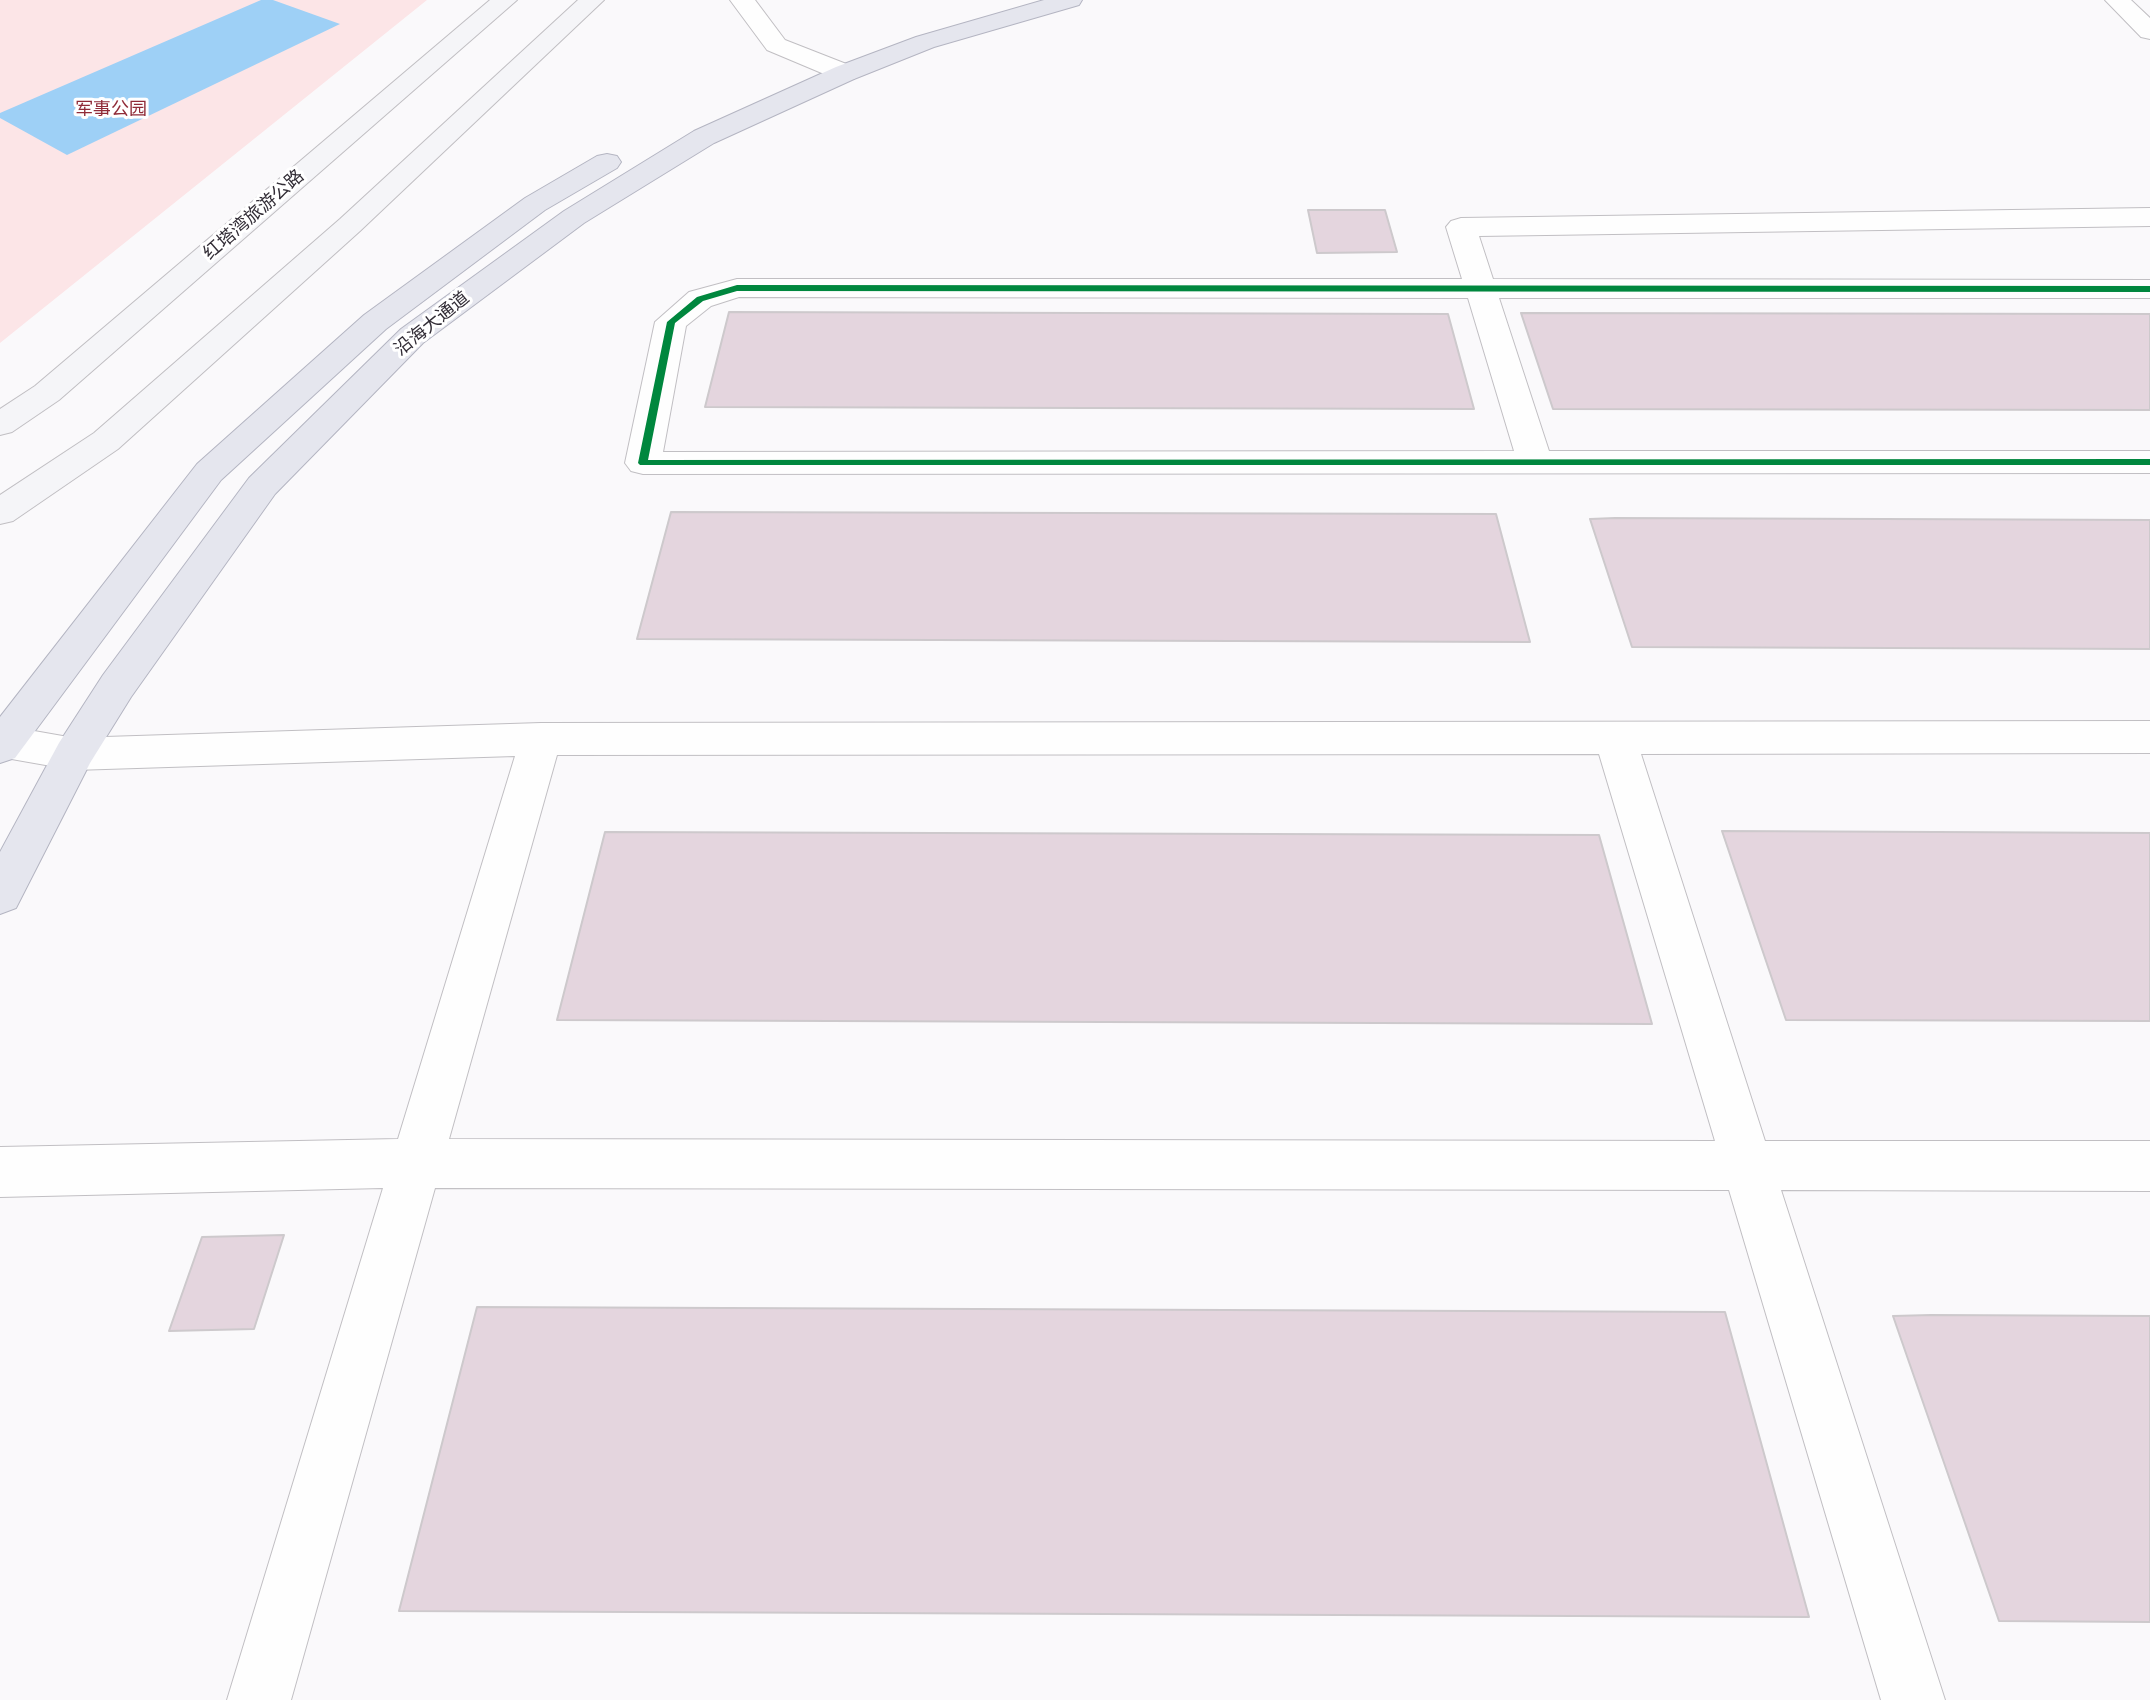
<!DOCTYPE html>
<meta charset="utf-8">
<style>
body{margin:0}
canvas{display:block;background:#faf9fb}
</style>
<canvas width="2150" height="1700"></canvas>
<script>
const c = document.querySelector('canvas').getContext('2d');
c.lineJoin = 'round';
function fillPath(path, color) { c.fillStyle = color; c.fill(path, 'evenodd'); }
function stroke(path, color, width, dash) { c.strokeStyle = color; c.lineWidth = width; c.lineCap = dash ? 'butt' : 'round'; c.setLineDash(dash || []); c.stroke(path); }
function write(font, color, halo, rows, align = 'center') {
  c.font = font + ' "Noto Sans","Noto Sans SC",sans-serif'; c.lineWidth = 6; c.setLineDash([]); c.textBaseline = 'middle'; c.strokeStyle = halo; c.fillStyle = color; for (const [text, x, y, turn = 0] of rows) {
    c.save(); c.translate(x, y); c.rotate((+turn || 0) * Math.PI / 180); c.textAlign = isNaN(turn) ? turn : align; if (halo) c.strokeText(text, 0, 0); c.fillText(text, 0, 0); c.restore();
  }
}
const green = new Path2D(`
 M0 0H427L0 343Z`);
const water = new Path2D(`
 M261 0H273L340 24 67 155 0 118V113Z`);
const building = new Path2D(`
 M1308 210H1385L1397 252 1317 253Z
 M729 312 1448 314 1474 409 705 407Z
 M1521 313 2150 314V410L1553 409Z
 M671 512 1496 514 1530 642 637 639Z
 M1615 518 2150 520V649L1632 647 1590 519Z
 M1722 831 2150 833V1021L1786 1020Z
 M605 832 1599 835 1652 1024 557 1020Z
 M284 1235 254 1329 169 1331 202 1237Z
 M477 1307 1725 1312 1809 1617 399 1611Z
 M1931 1315 2150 1316V1622L1999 1621 1893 1316Z`);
const minor = new Path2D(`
 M730 0H755L785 40 854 67 858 73 854 79H836L767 50Z
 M2105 0H2131L2150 18V39L2141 37Z
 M2150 208V226L1479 236 1493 279 2150 280V298H1499L1549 451H2150V473L643 474 631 471 625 463 655 322 689 292 737 279H1462L1446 227 1451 221 1461 218ZM739 297 1468 298 1514 451 663 452 686 326 711 306Z
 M2150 721V753L1641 754 1765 1141H2150V1191L1781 1190 1945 1700H1881L1729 1190 435 1188 291 1700H227L383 1188 0 1197V1147L398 1139 515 756 74 770 0 757V725L74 738 541 723ZM1599 754 1715 1141 449 1139 557 755Z`);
const secondary = new Path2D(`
 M490 0H517L59 400 12 432 0 435V409L35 386Z
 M578 0H604L360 231 118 449 13 521 0 524V495L94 433 340 219Z`);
const trunk = new Path2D(`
 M1044 0H1082L1079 5 934 47 854 79 714 143 584 223 423 343 275 494 131 697 90 763 16 908 0 914V852L59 743 103 675 249 478 401 329 564 211 694 131 836 67 916 37Z
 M607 154 617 156 621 162 617 168 545 210 386 329 221 480 15 758 0 763V717L197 464 364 315 525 198 597 156Z`);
const cycleway = new Path2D(`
 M737 285 2150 286V292L737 291 703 301 675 323 648 460 2150 459V465H640L638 463 667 322 697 297Z`);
const farParknames = [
 ["军事公园",111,110]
];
const farStreetnames = [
 ["红塔湾旅游公路",254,215,-41],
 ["沿海大通道",432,324,-39]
];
fillPath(green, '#fce5e7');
fillPath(water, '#9ed0f6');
fillPath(building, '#e4d5de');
stroke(building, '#cdc9cc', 2);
stroke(minor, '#c1bfc3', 2);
stroke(secondary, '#c1bfc3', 2);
stroke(trunk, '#b4b5c2', 2);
fillPath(minor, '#fefefe');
fillPath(secondary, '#f5f5f8');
fillPath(trunk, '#e5e6ee');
fillPath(cycleway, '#00873e');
write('18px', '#902b38', '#fff', farParknames);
write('18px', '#322d36', '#fff', farStreetnames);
</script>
